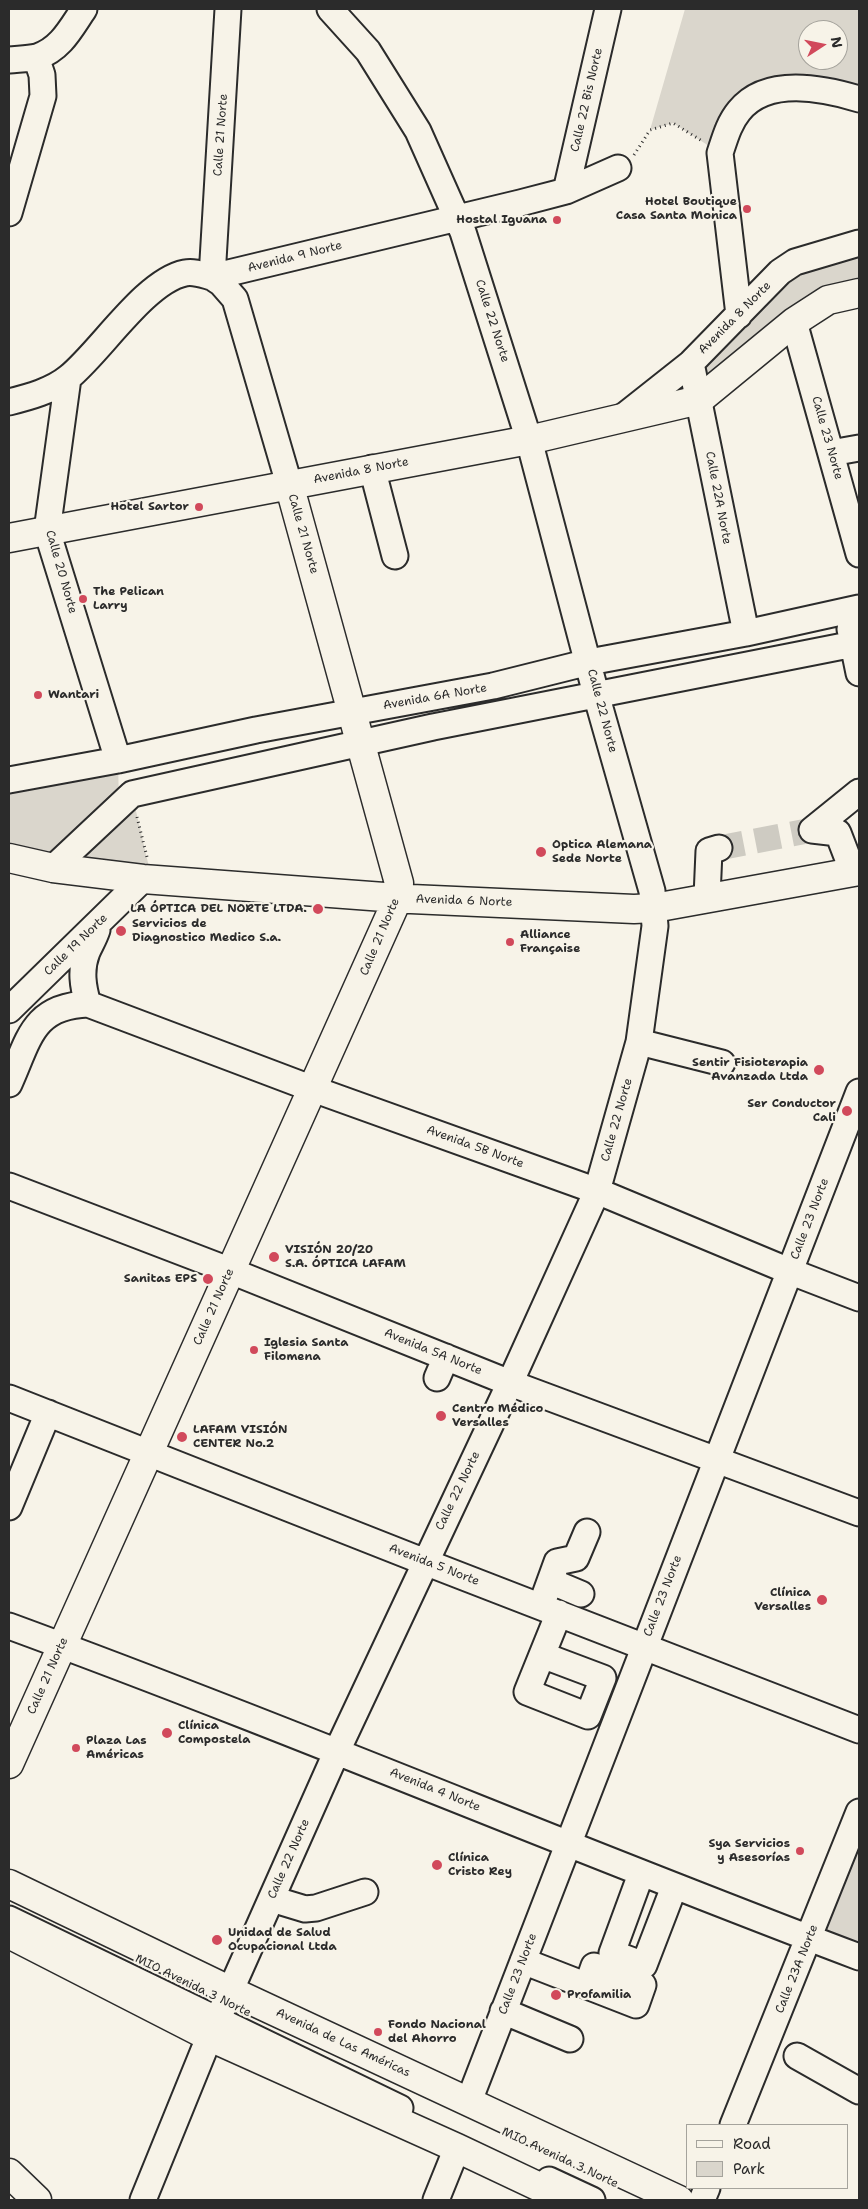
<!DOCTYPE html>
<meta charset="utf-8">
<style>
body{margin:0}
#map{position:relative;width:868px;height:2209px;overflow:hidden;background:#f7f3e8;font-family:"Shantell Sans",sans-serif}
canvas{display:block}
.frame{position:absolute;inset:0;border:10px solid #2b2b2b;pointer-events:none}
.legend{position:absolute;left:686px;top:2124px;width:162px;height:65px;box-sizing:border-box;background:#f7f3e8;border:1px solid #a5a39c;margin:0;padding:6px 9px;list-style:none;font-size:15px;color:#2b2b2b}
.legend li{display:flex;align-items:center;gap:10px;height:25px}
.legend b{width:25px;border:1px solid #a5a39c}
.north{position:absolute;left:798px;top:20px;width:50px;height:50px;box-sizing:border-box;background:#f7f3e8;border:1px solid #a5a39c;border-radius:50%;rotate:79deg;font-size:14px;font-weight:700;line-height:20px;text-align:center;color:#2b2b2b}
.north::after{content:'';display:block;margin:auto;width:18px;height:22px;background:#d1495b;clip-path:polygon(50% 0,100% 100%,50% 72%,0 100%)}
</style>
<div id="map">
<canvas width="868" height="2209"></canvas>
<div class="frame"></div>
<ul class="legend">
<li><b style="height:6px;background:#f7f3e8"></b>Road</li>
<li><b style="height:14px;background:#dad6cc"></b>Park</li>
</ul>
<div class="north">N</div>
</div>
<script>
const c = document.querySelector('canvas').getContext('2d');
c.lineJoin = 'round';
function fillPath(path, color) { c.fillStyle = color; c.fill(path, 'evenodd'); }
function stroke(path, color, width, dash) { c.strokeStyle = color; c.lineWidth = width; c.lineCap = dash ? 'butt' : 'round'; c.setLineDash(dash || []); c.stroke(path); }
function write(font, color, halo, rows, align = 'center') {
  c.font = font + ' "Shantell Sans",sans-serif'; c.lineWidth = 4.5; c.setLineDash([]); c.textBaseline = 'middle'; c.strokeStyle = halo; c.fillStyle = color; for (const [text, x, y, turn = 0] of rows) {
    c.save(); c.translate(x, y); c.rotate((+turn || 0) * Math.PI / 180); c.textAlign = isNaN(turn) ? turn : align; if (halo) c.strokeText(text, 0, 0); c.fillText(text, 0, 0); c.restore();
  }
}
const green = new Path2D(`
 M685 9H859V99L756 96 720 153 673 123 650 130ZM808 30H838V60H808Z
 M859 243V293L699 400 624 416 780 272Z
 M118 760 119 806 132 794 152 880 9 858V780Z
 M859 1812V1957L809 1939Z`);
const minorTunnel = new Path2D(`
 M719 848 812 830`);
const path = new Path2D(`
 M634 155 650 130 673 123 702 141
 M137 817 147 857`);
const minor = new Path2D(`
 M9 60C18 59 28 59 37 57 61 49 71 28 84 9
 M566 191 608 9
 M9 213 43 96 42 75 36 57
 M212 277 228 9
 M212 277 221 283 235 299 289 484
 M739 315 720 153C725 138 729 123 739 111 767 76 823 88 859 99
 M794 322 859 554
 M691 363 746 633
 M68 378 47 531 118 760
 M9 402C29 397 52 391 69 377 101 351 145 281 185 273 194 271 204 275 212 277L520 203 566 191 618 168
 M624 416 691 363 780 272 795 262 859 243
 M831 453 859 448
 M372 468 395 556
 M850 629 859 673
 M9 780 118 760 256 730 493 686 589 662 746 633 859 608
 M812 830 838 833 853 872
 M812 830 859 792
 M53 868 132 794 433 727 859 643
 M707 897 709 851 719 848
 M88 1004C83 987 80 970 87 952 90 945 94 939 97 930
 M9 1010 143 879
 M639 1042 722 1063
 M9 1084C29 1040 32 1006 88 1004L313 1089 597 1191 789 1271 859 1298
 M9 1186 231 1271 510 1383 859 1513
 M437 1378 446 1357
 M9 1398 425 1562 859 1730
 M9 1507 48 1413
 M550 1581 581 1594
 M541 1606 557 1562 576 1558 587 1532
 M9 1626C295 1731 575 1850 859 1957
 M542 1655 603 1678 588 1716 527 1692 559 1613
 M641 1874 612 1953 644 1965 674 1887
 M272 1899 305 1909 316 1908 365 1892
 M9 1919 400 2108
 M523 1961 636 2005 643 1985 594 1966 587 1986
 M503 2011 570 2039
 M797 2056 859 2091
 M469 2101 859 1092
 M733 2125 859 1812
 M549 2180 592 2200
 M143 2200 204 2050 337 1751 510 1383 597 1191 639 1042 655 926 652 891 596 694 529 440 463 232 418 131 368 51 330 9
 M436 2200 457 2148
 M702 2200 707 2188`);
const major = new Path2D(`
 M9 538 529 440 699 400 794 322 828 300 859 293
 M9 858 53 868 143 879 411 899 634 909 654 908 859 871
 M9 1764 398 898 399 883 289 484
 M9 1884 231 1991 679 2200
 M9 1934 210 2037 457 2148 567 2200
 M9 2173 37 2200`);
const markers = [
 [747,209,5,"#d1495b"],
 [557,220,5,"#d1495b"],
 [199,507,5,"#d1495b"],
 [83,599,5,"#d1495b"],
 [38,695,5,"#d1495b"],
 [541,852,6,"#d1495b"],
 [318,909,6,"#d1495b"],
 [121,931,6,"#d1495b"],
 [510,942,5,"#d1495b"],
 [819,1070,6,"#d1495b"],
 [847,1111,6,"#d1495b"],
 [274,1257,6,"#d1495b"],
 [208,1279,6,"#d1495b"],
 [254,1350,5,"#d1495b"],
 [441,1416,6,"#d1495b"],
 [182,1437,6,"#d1495b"],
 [822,1600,6,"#d1495b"],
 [167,1733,6,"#d1495b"],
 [76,1748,5,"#d1495b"],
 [800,1851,5,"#d1495b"],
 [437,1865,6,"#d1495b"],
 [217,1940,6,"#d1495b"],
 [556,1995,6,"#d1495b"],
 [378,2032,5,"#d1495b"]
];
const streetNames = [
 ["Calle 22 Bis Norte",587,100,-77],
 ["Calle 21 Norte",221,135,-86],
 ["Avenida 9 Norte",295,257,-14],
 ["Avenida 8 Norte",735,318,-45],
 ["Calle 22 Norte",492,321,72],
 ["Calle 23 Norte",827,438,74],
 ["Avenida 8 Norte",361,471,-11],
 ["Calle 22A Norte",718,498,79],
 ["Calle 21 Norte",303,534,74],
 ["Calle 20 Norte",61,572,74],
 ["Avenida 6A Norte",435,697,-10],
 ["Calle 22 Norte",602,711,75],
 ["Avenida 6 Norte",464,901,2],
 ["Calle 21 Norte",380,937,-67],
 ["Calle 19 Norte",76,945,-44],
 ["Calle 22 Norte",617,1120,-74],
 ["Avenida 5B Norte",475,1147,20],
 ["Calle 23 Norte",810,1219,-69],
 ["Calle 21 Norte",214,1307,-66],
 ["Avenida 5A Norte",433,1352,22],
 ["Calle 22 Norte",458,1491,-64],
 ["Avenida 5 Norte",434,1565,21],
 ["Calle 23 Norte",663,1596,-69],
 ["Calle 21 Norte",48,1676,-66],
 ["Avenida 4 Norte",435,1790,22],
 ["Calle 22 Norte",289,1859,-66],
 ["Calle 23A Norte",797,1969,-68],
 ["Calle 23 Norte",518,1974,-69],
 ["MIO Avenida 3 Norte",193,1986,26],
 ["Avenida de Las Américas",343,2043,25],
 ["MIO Avenida 3 Norte",560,2158,25]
];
const poiNames = [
 ["Hotel Boutique",737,202,"right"],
 ["Casa Santa Monica",737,216,"right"],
 ["Hostal Iguana",547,220,"right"],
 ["Hotel Sartor",189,507,"right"],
 ["The Pelican",93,592],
 ["Larry",93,606],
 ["Wantari",48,695],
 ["Optica Alemana",552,845],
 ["Sede Norte",552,859],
 ["LA ÓPTICA DEL NORTE LTDA.",307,909,"right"],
 ["Servicios de",132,924],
 ["Diagnostico Medico S.a.",132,938],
 ["Alliance",520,935],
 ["Française",520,949],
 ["Sentir Fisioterapia",808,1063,"right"],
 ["Avanzada Ltda",808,1077,"right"],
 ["Ser Conductor",836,1104,"right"],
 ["Cali",836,1118,"right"],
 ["VISIÓN 20/20",285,1250],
 ["S.A. ÓPTICA LAFAM",285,1264],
 ["Sanitas EPS",197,1279,"right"],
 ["Iglesia Santa",264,1343],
 ["Filomena",264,1357],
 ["Centro Médico",452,1409],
 ["Versalles",452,1423],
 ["LAFAM VISIÓN",193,1430],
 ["CENTER No.2",193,1444],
 ["Clínica",811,1593,"right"],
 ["Versalles",811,1607,"right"],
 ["Clínica",178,1726],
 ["Compostela",178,1740],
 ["Plaza Las",86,1741],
 ["Américas",86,1755],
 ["Sya Servicios",790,1844,"right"],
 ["y Asesorías",790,1858,"right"],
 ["Clínica",448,1858],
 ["Cristo Rey",448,1872],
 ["Unidad de Salud",228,1933],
 ["Ocupacional Ltda",228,1947],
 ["Profamilia",567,1995],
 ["Fondo Nacional",388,2025],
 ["del Ahorro",388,2039]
];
fillPath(green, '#dad6cc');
stroke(minorTunnel, '#cecbc2', 25, [25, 12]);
stroke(minor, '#2b2b2b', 29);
stroke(major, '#2b2b2b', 31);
stroke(path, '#2b2b2b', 3, [1, 4]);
stroke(minor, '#f7f3e8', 25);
stroke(major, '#f7f3e8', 28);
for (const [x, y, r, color] of markers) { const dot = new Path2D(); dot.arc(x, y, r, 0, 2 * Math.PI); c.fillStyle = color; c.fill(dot); stroke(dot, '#f7f3e8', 2); }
write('12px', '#2b2b2b', '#f7f3e8', streetNames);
write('bold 12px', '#2b2b2b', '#f7f3e8', poiNames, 'left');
</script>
